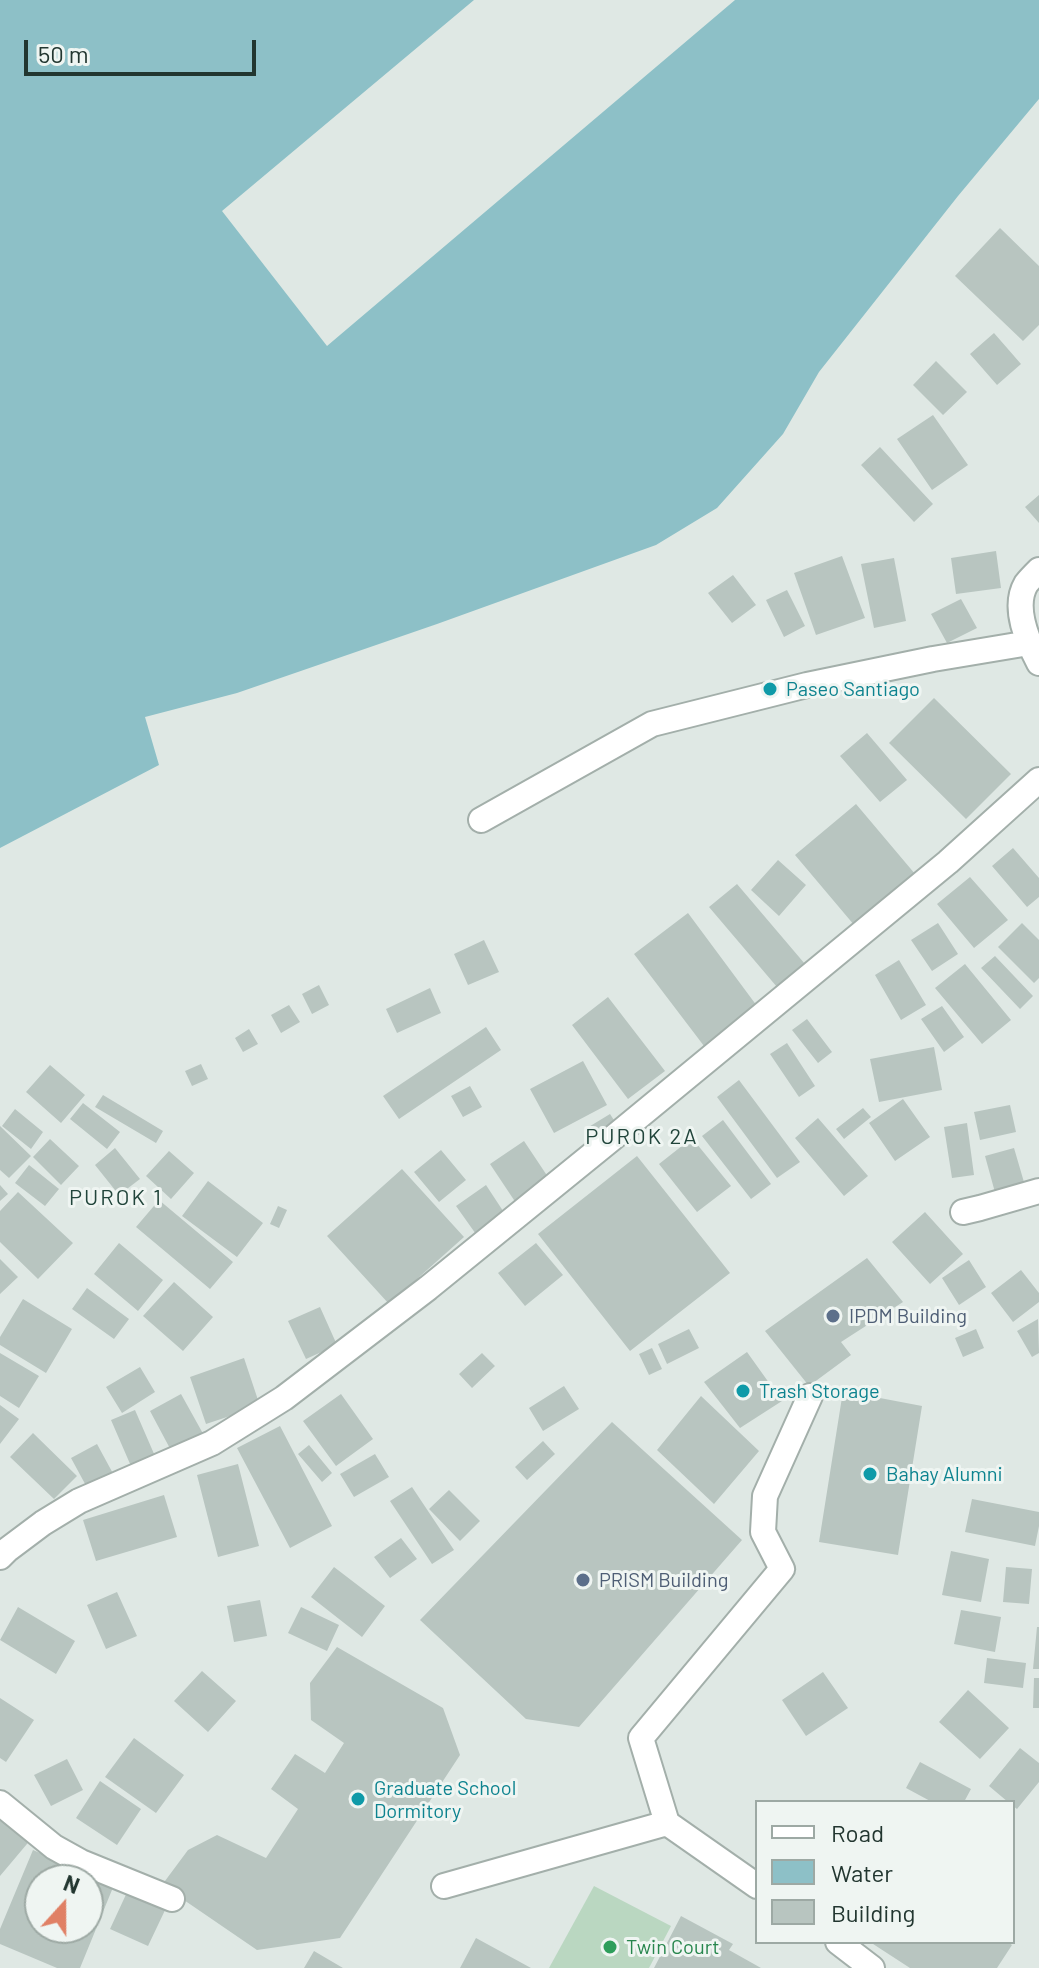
<!DOCTYPE html>
<style>
body{margin:0}
#map{position:relative;width:1039px;height:1968px;overflow:hidden;background:#dfe8e4;font-family:Barlow,sans-serif}
canvas{display:block}
.legend{position:absolute;left:755px;top:1800px;width:260px;height:144px;box-sizing:border-box;background:#eff5f2;border:2px solid #9da9a4;margin:0;padding:10px 14px;list-style:none;font-size:24px;color:#223630}
.legend li{display:flex;align-items:center;gap:16px;height:40px}
.legend b{width:40px;border:2px solid #9da9a4}
.north{position:absolute;left:24px;top:1864px;width:80px;height:80px;box-sizing:border-box;background:#eff5f2;border:2px solid #9da9a4;border-radius:50%;rotate:21deg;font-size:22px;font-weight:700;line-height:32px;text-align:center;color:#223630}
.north::after{content:'';display:block;margin:auto;width:28px;height:36px;background:#e08065;clip-path:polygon(50% 0,100% 100%,50% 72%,0 100%)}
.scale{position:absolute;left:24px;top:40px;width:232px;height:36px;box-sizing:border-box;border:4px solid #223630;border-top:0;padding-left:10px;font-size:24px;line-height:28px;white-space:nowrap;color:#223630;-webkit-text-stroke:6px #eff5f2;paint-order:stroke}
</style>
<div id="map">
<canvas width="1039" height="1968"></canvas>
<ul class="legend">
<li><b style="height:10px;background:#fff"></b>Road</li>
<li><b style="height:22px;background:#8dc0c7"></b>Water</li>
<li><b style="height:22px;background:#b8c5c0"></b>Building</li>
</ul>
<div class="north">N</div>
<div class="scale">50 m</div>
</div>
<script>
const c = document.querySelector('canvas').getContext('2d');
c.lineJoin = 'round';
function fillPath(path, color) { c.fillStyle = color; c.fill(path, 'evenodd'); }
function stroke(path, color, width, dash) { c.strokeStyle = color; c.lineWidth = width; c.lineCap = dash ? 'butt' : 'round'; c.setLineDash(dash || []); c.stroke(path); }
function write(font, color, halo, rows, align = 'center') {
  c.font = font + ' Barlow,sans-serif'; c.lineWidth = 6; c.setLineDash([]); c.textBaseline = 'middle'; c.strokeStyle = halo; c.fillStyle = color; for (const [text, x, y, turn = 0] of rows) {
    c.save(); c.translate(x, y); c.rotate((+turn || 0) * Math.PI / 180); c.textAlign = isNaN(turn) ? turn : align; if (halo) c.strokeText(text, 0, 0); c.fillText(text, 0, 0); c.restore();
  }
}
const green = new Path2D(`
 M594 1886 671 1926 649 1968H549Z`);
const water = new Path2D(`
 M0 0H474L222 211 327 346 735 0H1039V99L958 196 819 372 783 434 717 508 656 545 437 624 237 693 145 717 159 765 0 848Z`);
const building = new Path2D(`
 M1000 228 1039 266V325L1023 341 955 276Z
 M994 333 1021 364 997 385 970 354Z
 M936 361 967 392 943 415 913 385Z
 M933 415 968 465 932 490 897 439Z
 M880 447 933 504 914 522 861 465Z
 M1039 495V523L1025 507Z
 M996 551 1001 588 956 594 951 558Z
 M842 556 865 618 816 635 794 573Z
 M894 558 906 621 874 628 861 564Z
 M733 575 756 605 732 623 708 593Z
 M787 590 805 626 784 637 766 600Z
 M961 599 977 628 947 643 931 614Z
 M934 698 1011 774 966 819 889 743Z
 M867 733 907 780 880 802 840 756Z
 M856 804 921 881 860 932 795 855Z
 M1013 848 1039 878V897L1027 907 992 866Z
 M778 860 806 885 779 916 751 890Z
 M970 877 1008 920 974 948 937 904Z
 M737 884 805 964 777 987 709 907Z
 M688 913 757 1006 704 1046 634 954Z
 M938 923 958 954 932 971 911 940Z
 M1022 923 1039 940V978L1034 983 998 947Z
 M484 940 499 972 468 985 454 954Z
 M995 956 1033 996 1020 1009 981 968Z
 M899 960 926 1005 901 1020 875 975Z
 M965 964 1011 1020 982 1044 935 988Z
 M319 985 329 1005 312 1014 302 994Z
 M430 988 441 1013 397 1033 386 1009Z
 M608 997 665 1071 628 1099 572 1025Z
 M289 1005 300 1022 281 1033 271 1015Z
 M942 1006 964 1037 944 1052 921 1019Z
 M807 1019 832 1052 818 1063 792 1030Z
 M486 1027 501 1050 399 1119 383 1096Z
 M249 1029 258 1044 243 1052 235 1038Z
 M787 1043 815 1086 799 1097 770 1054Z
 M934 1047 942 1090 879 1102 870 1059Z
 M583 1061 607 1105 554 1133 530 1089Z
 M201 1064 208 1079 192 1086 185 1071Z
 M50 1065 85 1095 61 1123 26 1092Z
 M739 1080 800 1162 777 1178 717 1097Z
 M470 1086 482 1107 463 1117 451 1096Z
 M103 1095 163 1131 156 1143 95 1107Z
 M903 1099 930 1137 895 1161 869 1123Z
 M83 1103 120 1132 107 1149 70 1119Z
 M1010 1105 1016 1132 980 1140 974 1112Z
 M863 1108 871 1117 844 1139 836 1129Z
 M15 1109 43 1132 31 1149 2 1126Z
 M610 1114 619 1128 596 1142 587 1128Z
 M818 1118 868 1176 844 1196 795 1138Z
 M723 1120 771 1184 751 1199 702 1136Z
 M967 1123 974 1175 952 1178 944 1127Z
 M0 1126 31 1156 9 1178 0 1170Z
 M692 1138 731 1186 697 1212 659 1164Z
 M50 1139 79 1166 61 1185 33 1157Z
 M524 1141 550 1180 516 1203 490 1164Z
 M115 1148 140 1179 119 1195 95 1165Z
 M1014 1148 1026 1189 996 1196 985 1156Z
 M441 1150 466 1180 439 1202 414 1172Z
 M169 1151 194 1173 171 1199 146 1176Z
 M637 1156 730 1273 630 1351 538 1234Z
 M29 1165 59 1189 45 1206 15 1183Z
 M402 1169 464 1237 389 1304 327 1236Z
 M208 1181 263 1223 237 1257 182 1216Z
 M0 1185 8 1194 0 1201Z
 M486 1185 507 1217 478 1237 456 1206Z
 M18 1192 73 1243 38 1279 0 1242V1211Z
 M159 1200 233 1262 210 1289 136 1227Z
 M278 1206 287 1210 279 1228 270 1224Z
 M925 1212 963 1254 930 1284 892 1242Z
 M119 1243 163 1280 138 1311 94 1274Z
 M536 1243 563 1275 525 1306 498 1273Z
 M867 1258 903 1302 841 1342 851 1355 809 1386 765 1331Z
 M0 1259 18 1277 0 1294Z
 M969 1260 986 1287 959 1305 942 1278Z
 M1021 1270 1039 1293V1302L1013 1322 991 1293Z
 M174 1282 213 1317 183 1351 143 1316Z
 M87 1288 129 1319 114 1339 72 1309Z
 M23 1299 72 1329 46 1373 0 1345V1337Z
 M320 1307 337 1345 306 1359 288 1321Z
 M1038 1319 1039 1353 1032 1357 1017 1331Z
 M689 1329 699 1348 667 1364 658 1344Z
 M976 1329 984 1348 963 1357 955 1338Z
 M652 1348 662 1369 649 1375 639 1354Z
 M747 1352 782 1401 740 1428 704 1382Z
 M0 1353 39 1376 19 1408 0 1396Z
 M482 1353 495 1366 472 1388 459 1374Z
 M244 1358 260 1406 206 1424 190 1377Z
 M140 1367 155 1392 122 1413 106 1387Z
 M564 1386 579 1409 543 1431 529 1408Z
 M843 1391 922 1406 898 1555 819 1542Z
 M181 1394 206 1439 174 1456 150 1411Z
 M341 1394 373 1439 336 1466 303 1421Z
 M701 1396 759 1451 714 1504 657 1450Z
 M0 1405 19 1419 0 1444Z
 M135 1410 158 1463 134 1473 111 1420Z
 M612 1422 742 1540 579 1727 526 1719 420 1620Z
 M280 1426 332 1526 290 1548 237 1448Z
 M33 1433 77 1476 54 1499 10 1457Z
 M543 1441 555 1454 527 1480 515 1467Z
 M97 1444 116 1479 90 1493 71 1458Z
 M309 1445 332 1473 322 1482 298 1454Z
 M375 1454 389 1477 354 1497 340 1474Z
 M238 1464 259 1546 218 1557 197 1475Z
 M412 1487 454 1550 432 1564 390 1501Z
 M449 1490 480 1521 460 1541 429 1509Z
 M164 1495 177 1537 96 1561 83 1520Z
 M972 1499 1039 1512V1526L1035 1546 965 1532Z
 M401 1538 417 1559 390 1578 374 1557Z
 M951 1551 989 1559 981 1602 942 1595Z
 M334 1567 385 1606 362 1637 311 1597Z
 M1006 1567 1032 1569 1029 1604 1003 1602Z
 M117 1592 137 1636 106 1649 87 1605Z
 M260 1600 267 1636 234 1642 227 1606Z
 M18 1607 75 1641 56 1674 0 1640Z
 M301 1607 339 1625 327 1651 288 1633Z
 M961 1610 1001 1617 995 1652 954 1644Z
 M1037 1627H1039V1669H1033Z
 M337 1647 443 1708 460 1755 340 1938 257 1950 162 1885 188 1850 217 1835 266 1858 298 1809 271 1789 295 1754 325 1773 344 1743 311 1720 310 1683Z
 M987 1658 1026 1663 1023 1688 984 1683Z
 M202 1671 236 1701 208 1732 174 1701Z
 M823 1672 848 1708 806 1736 782 1700Z
 M1034 1678H1039V1708H1033Z
 M968 1690 1009 1728 980 1759 939 1722Z
 M0 1698 34 1720 6 1762 0 1758Z
 M134 1738 184 1775 156 1813 105 1777Z
 M1020 1748 1039 1763V1782L1017 1809 1013 1806V1802H1008L989 1786Z
 M67 1759 83 1790 51 1806 34 1775Z
 M920 1762 971 1789 964 1802H932L906 1788Z
 M100 1781 141 1809 117 1845 76 1818Z
 M0 1811 32 1838 0 1876Z
 M33 1850 114 1885 80 1968H57L0 1944V1929ZM40 1880H88V1928H40Z
 M129 1888 167 1906 148 1946 110 1929Z
 M681 1916 733 1944 729 1950 761 1968H654Z
 M476 1938 531 1968H460Z
 M870 1942H1008L1012 1945 997 1968H910Z
 M314 1951 343 1968H304Z`);
const minor = new Path2D(`
 M1039 570C1035 574 1030 579 1026 584 1012 608 1028 642 1039 663
 M481 820 652 724 807 685 933 659 1029 643
 M963 1212 980 1208 1039 1191
 M0 1557 7 1550 43 1523 79 1501 212 1443 284 1398 428 1288 614 1137 948 862 1039 780
 M0 1803 54 1847 81 1862 172 1899
 M444 1886 667 1823
 M757 1886 667 1823 641 1738 782 1569 763 1532 765 1496 810 1396
 M838 1942 872 1968`);
const markers = [
 [770,689,8,"#0f9aa8"],
 [833,1316,8,"#5c6f8a"],
 [743,1391,8,"#0f9aa8"],
 [870,1474,8,"#0f9aa8"],
 [583,1580,8,"#5c6f8a"],
 [358,1799,8,"#0f9aa8"],
 [610,1947,8,"#2e9e5b"]
];
const cultureNames = [
 ["Paseo Santiago",786,689],
 ["Trash Storage",759,1391],
 ["Bahay Alumni",886,1474],
 ["Graduate School",374,1788],
 ["Dormitory",374,1811]
];
const serviceNames = [
 ["IPDM Building",849,1316],
 ["PRISM Building",599,1580]
];
const leisureNames = [
 ["Twin Court",626,1947]
];
const neighbourhoodNames = [
 ["PUROK 2A",642,1137],
 ["PUROK 1",116,1198]
];
fillPath(green, '#bad7c1');
fillPath(water, '#8dc0c7');
fillPath(building, '#b8c5c0');
stroke(minor, '#a3afaa', 28);
stroke(minor, '#fff', 24);
for (const [x, y, r, color] of markers) { const dot = new Path2D(); dot.arc(x, y, r, 0, 2 * Math.PI); c.fillStyle = color; c.fill(dot); stroke(dot, '#eff5f2', 3); }
write('20px', '#0d838f', '#eff5f2', cultureNames, 'left');
write('20px', '#4e5e75', '#eff5f2', serviceNames, 'left');
write('20px', '#27864d', '#eff5f2', leisureNames, 'left');
c.letterSpacing = '2px';
write('22px', '#21453b', '#eff5f2', neighbourhoodNames);
c.letterSpacing = '0px';
</script>
